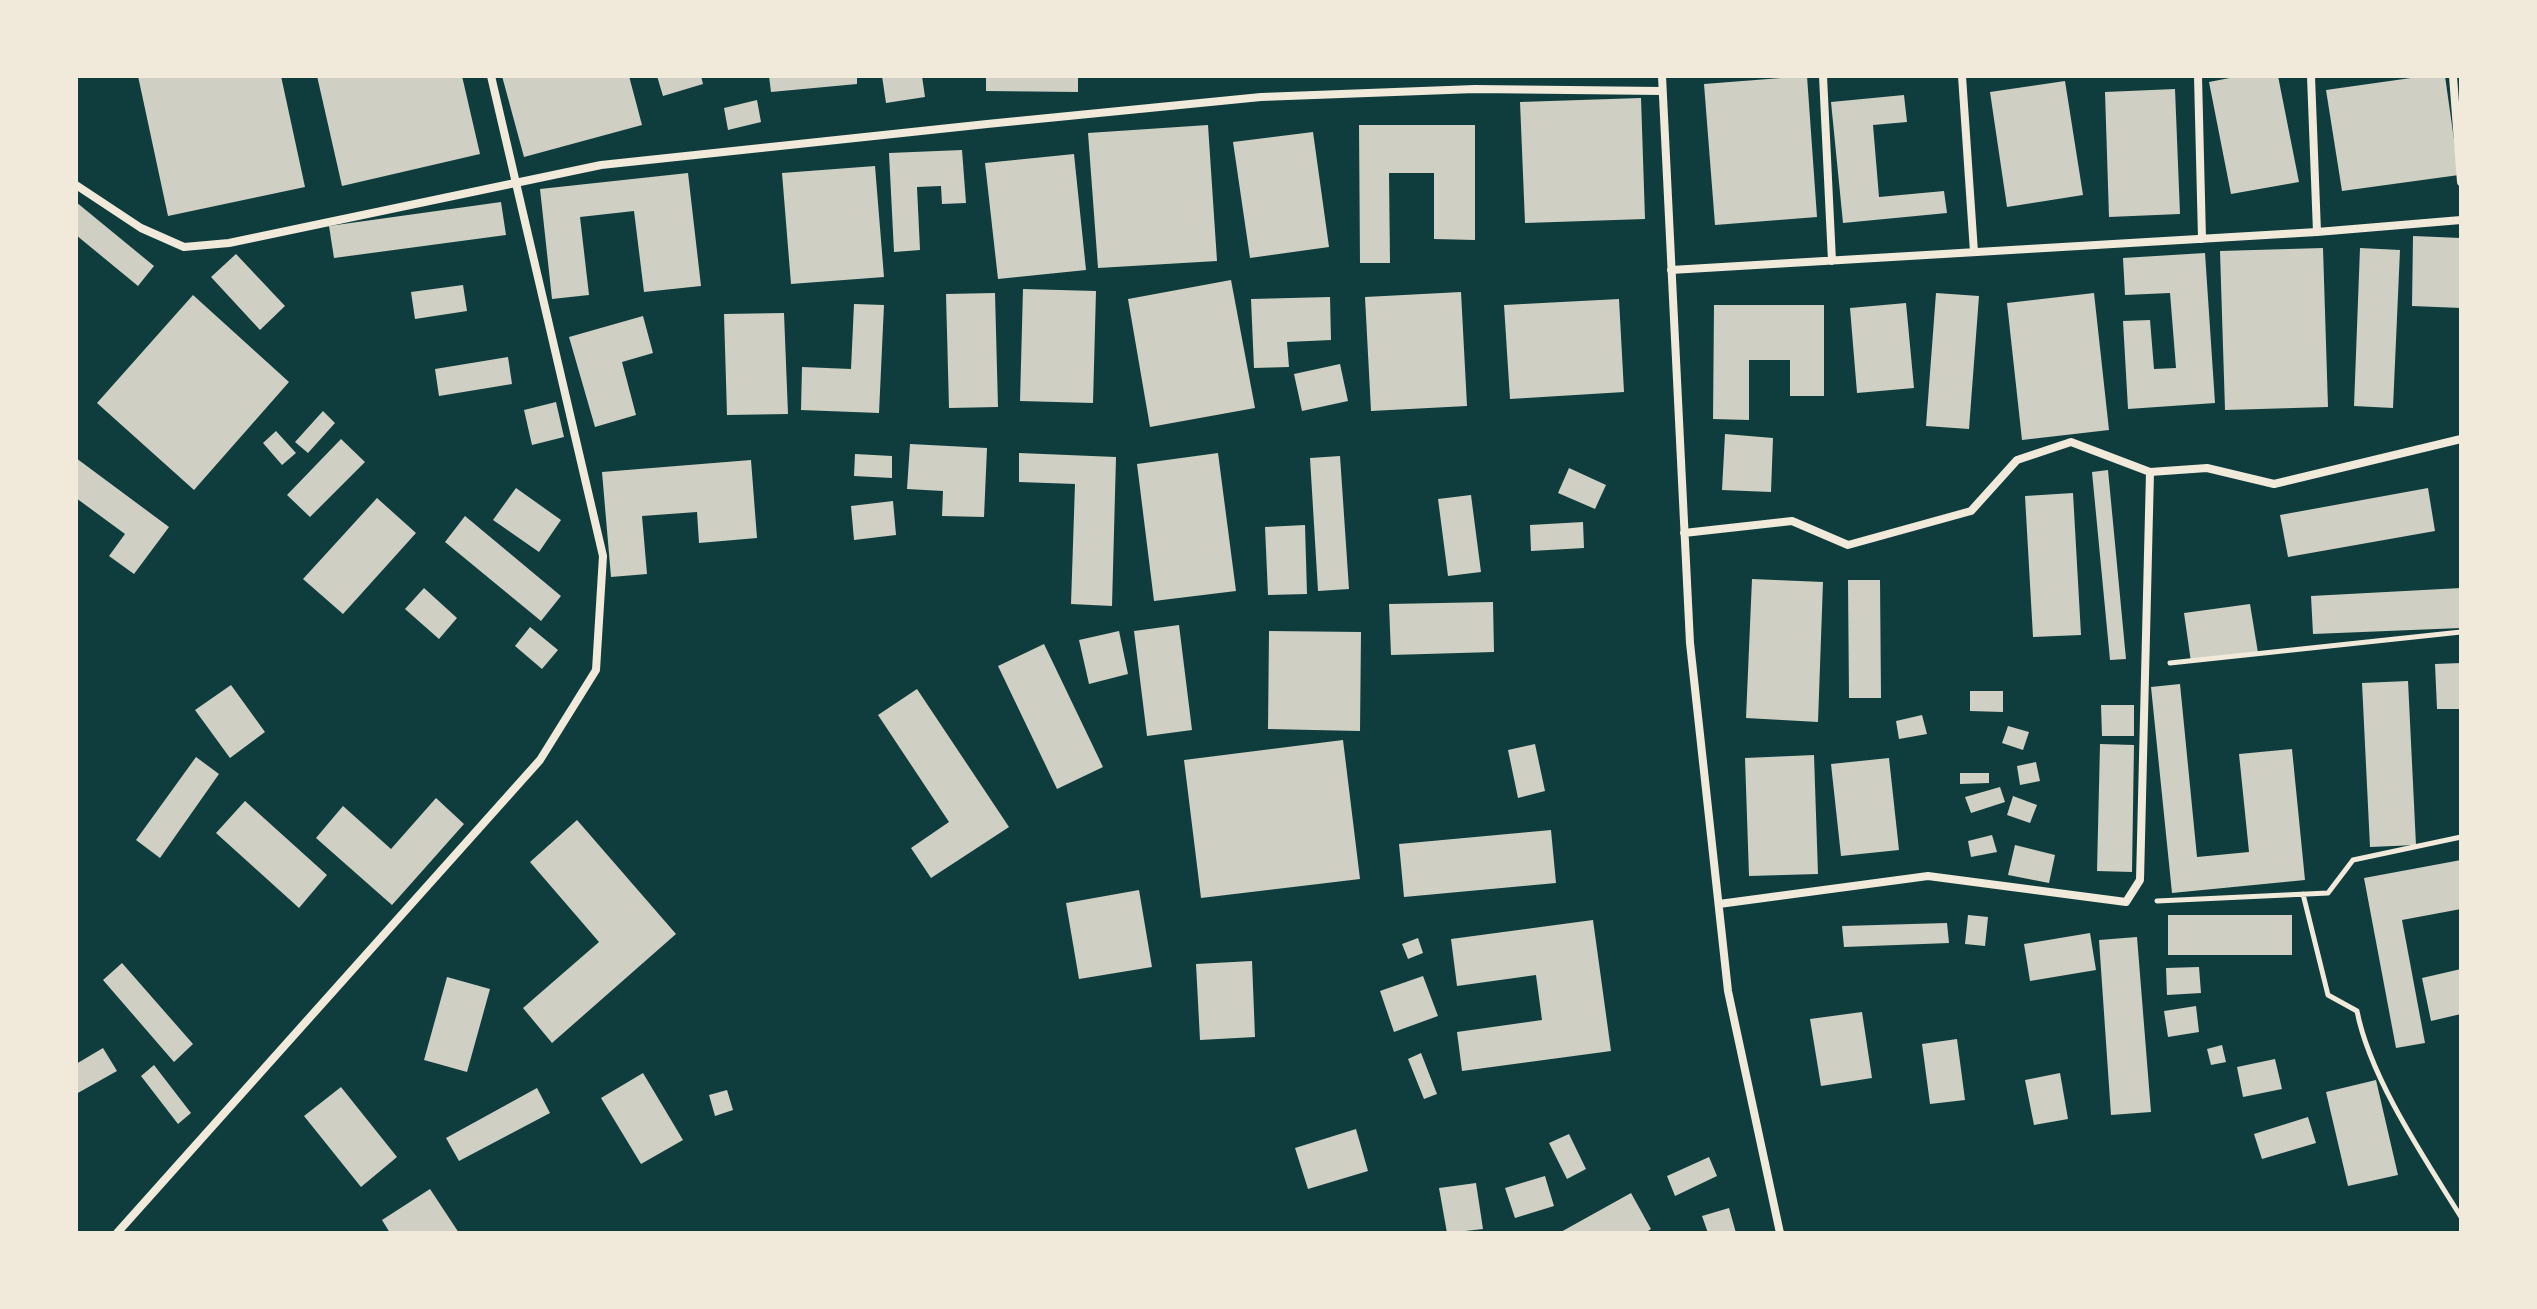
<!DOCTYPE html>
<style>
body{margin:0}
#map{position:relative;width:2537px;height:1309px;overflow:hidden;background:#0f3d3e;font-family:"IBM Plex Sans",sans-serif}
canvas{display:block}
.frame{position:absolute;inset:0;border:78px solid #f1e9da;pointer-events:none}
</style>
<div id="map">
<canvas width="2537" height="1309"></canvas>
<div class="frame"></div>
</div>
<script>
const c = document.querySelector('canvas').getContext('2d');
c.lineJoin = 'round';
function fillPath(path, color) { c.fillStyle = color; c.fill(path, 'evenodd'); }
function stroke(path, color, width, dash) { c.strokeStyle = color; c.lineWidth = width; c.lineCap = dash ? 'butt' : 'round'; c.setLineDash(dash || []); c.stroke(path); }
const building = new Path2D(`
 M138 76H281L305 187 168 216Z
 M317 76H462L480 154 342 186Z
 M502 76H629L642 125 524 157Z
 M657 76H701L703 84 663 96Z
 M769 76H857V84L771 92Z
 M882 76H922L925 97 886 103Z
 M986 76H1078V92L986 91Z
 M1807 76 1817 217 1715 225 1704 84Z
 M2240 76H2278L2299 182 2231 194 2209 82Z
 M2425 76H2445L2459 175 2342 191 2326 90Z
 M2065 81 2083 195 2007 207 1990 92Z
 M2175 89 2180 214 2109 217 2105 92Z
 M1904 95 1907 122 1873 125 1879 197 1944 191 1947 213 1843 223 1831 102Z
 M1641 98 1645 219 1525 223 1520 102Z
 M757 100 761 122 728 130 724 108Z
 M1208 125 1217 261 1098 268 1088 133Z
 M1359 125H1475V240L1434 239V173H1389L1390 263H1360Z
 M1313 132 1329 247 1250 258 1233 142Z
 M962 150 966 203 942 204 941 186 917 187 920 250 894 252 889 153Z
 M1074 154 1086 270 998 279 985 163Z
 M875 166 884 277 791 284 782 173Z
 M688 173 701 286 644 292 634 211 580 217 589 295 552 299 540 189Z
 M76 202 154 266 138 286 76 235Z
 M501 202 506 235 334 258 329 226Z
 M2413 236 2461 238V308L2412 306Z
 M2323 248 2328 407 2225 410 2220 251Z
 M2360 248 2400 250 2393 408 2354 406Z
 M2205 253 2215 403 2128 409 2123 321 2150 320 2154 369 2176 368 2170 293 2125 295 2123 258Z
 M236 254 285 306 260 330 211 277Z
 M1231 280 1255 408 1150 427 1128 299Z
 M463 285 467 311 415 319 411 292Z
 M1023 289 1096 291 1093 403 1020 401Z
 M1461 292 1467 406 1371 411 1365 297Z
 M995 293 998 407 949 408 946 294Z
 M1936 293 1979 296 1969 429 1926 426Z
 M2094 293 2109 430 2022 440 2007 303Z
 M193 295 289 382 194 490 97 403Z
 M1330 297 1331 340 1287 342 1289 367 1254 368 1251 299Z
 M1619 299 1624 392 1510 399 1504 305Z
 M1906 303 1914 388 1857 393 1850 308Z
 M854 304 884 305 879 413 801 410 802 367 851 369Z
 M1714 305H1824V396H1790V360H1749V420L1713 419Z
 M784 313 788 414 727 415 724 314Z
 M643 316 653 353 622 362 636 415 595 427 569 337Z
 M508 357 512 384 439 396 435 369Z
 M1340 364 1348 401 1302 411 1294 374Z
 M556 402 564 437 532 445 524 410Z
 M323 411 335 423 308 453 295 442Z
 M276 431 296 453 282 465 263 443Z
 M1725 434 1773 438 1771 492 1722 490Z
 M341 439 365 462 310 517 287 495Z
 M910 444 987 448 984 517 942 516 943 491 907 489Z
 M1019 453 1116 457 1112 606 1071 604 1075 484 1019 482Z
 M1218 453 1236 591 1154 601 1137 464Z
 M855 454 892 456V478L854 476Z
 M1340 456 1349 589 1318 591 1310 458Z
 M76 458 169 527 134 574 109 556 125 534 76 498Z
 M751 460 757 538 699 543 697 512 642 516 647 574 611 577 602 472Z
 M1569 468 1606 485 1595 509 1558 493Z
 M2108 470 2126 659 2110 660 2092 472Z
 M516 488 561 520 539 552 493 520Z
 M2428 488 2435 531 2288 557 2280 515Z
 M2073 493 2081 635 2033 637 2025 496Z
 M1471 495 1481 572 1448 576 1438 499Z
 M377 498 416 533 343 614 303 579Z
 M893 501 896 535 854 540 851 506Z
 M465 516 561 596 541 621 445 542Z
 M1583 522 1584 548 1531 551 1530 525Z
 M1305 525 1307 594 1268 595 1265 527Z
 M1752 579 1823 582 1818 722 1746 718Z
 M1848 580H1880L1881 698H1849Z
 M424 588 457 618 439 639 405 609Z
 M2461 588V628L2313 634 2311 596Z
 M1493 602 1494 652 1391 655 1389 604Z
 M2250 604 2258 653 2191 662 2184 613Z
 M1179 625 1192 730 1147 736 1134 631Z
 M530 627 558 650 542 669 515 646Z
 M1119 631 1128 674 1089 684 1079 640Z
 M1269 631 1361 632 1360 731 1268 729Z
 M1044 644 1103 767 1057 789 998 666Z
 M2461 663V709H2437L2435 664Z
 M2408 681 2416 845 2370 847 2362 683Z
 M2180 684 2197 857 2249 852 2239 754 2292 749 2305 880 2172 893 2151 687Z
 M231 685 265 732 230 758 195 710Z
 M917 689 1009 827 931 878 911 848 949 822 878 715Z
 M1970 691H2003V712L1970 711Z
 M2101 705H2134V736H2102Z
 M1922 715 1927 734 1899 739 1896 721Z
 M2008 726 2029 732 2023 750 2002 743Z
 M1343 740 1360 879 1201 898 1184 760Z
 M1535 744 1545 791 1518 798 1508 750Z
 M2100 744 2134 745 2132 872 2097 871Z
 M1814 755 1818 874 1749 876 1745 758Z
 M196 757 219 774 160 858 136 840Z
 M1889 758 1899 850 1841 856 1831 764Z
 M2036 762 2040 781 2020 785 2017 766Z
 M1960 773H1989V783L1960 784Z
 M2000 787 2005 802 1971 813 1965 797Z
 M2013 796 2037 805 2030 823 2007 815Z
 M436 798 464 824 392 905 316 838 343 806 391 849Z
 M245 801 327 875 299 908 216 833Z
 M577 820 676 934 552 1043 523 1008 599 942 530 862Z
 M1551 830 1556 883 1404 897 1399 844Z
 M1992 835 1997 852 1971 857 1968 841Z
 M2015 845 2055 855 2049 883 2008 875Z
 M2461 860V909L2402 920 2425 1043 2396 1048 2364 878Z
 M1139 890 1152 967 1079 979 1066 903Z
 M1968 915 1988 917 1985 946 1965 944Z
 M2168 915H2292V955H2168Z
 M1593 920 1611 1051 1462 1071 1457 1032 1542 1020 1536 975 1457 986 1451 939Z
 M1947 923 1949 943 1844 947 1842 926Z
 M2090 933 2096 970 2030 981 2024 944Z
 M2137 937 2151 1112 2111 1115 2099 940Z
 M1418 938 1423 953 1408 959 1402 944Z
 M1252 961 1255 1037 1200 1040 1196 964Z
 M122 963 193 1044 174 1062 103 980Z
 M2199 967 2201 993 2167 995 2166 968Z
 M2461 969V1014L2431 1021 2422 978Z
 M1423 976 1438 1016 1394 1032 1380 991Z
 M447 977 490 989 467 1072 424 1060Z
 M2196 1006 2199 1032 2168 1037 2164 1011Z
 M1862 1012 1872 1078 1821 1086 1810 1019Z
 M1957 1039 1965 1100 1930 1104 1922 1044Z
 M2222 1045 2226 1062 2211 1065 2207 1049Z
 M103 1048 117 1071 76 1094V1064Z
 M1421 1053 1437 1094 1424 1099 1408 1059Z
 M2275 1059 2282 1089 2243 1097 2237 1067Z
 M154 1065 191 1113 178 1124 141 1076Z
 M643 1073 683 1140 641 1164 601 1098Z
 M2060 1073 2068 1119 2034 1125 2025 1080Z
 M2376 1080 2398 1175 2348 1186 2326 1092Z
 M341 1087 397 1157 361 1187 304 1116Z
 M537 1088 550 1113 459 1161 446 1138Z
 M727 1090 733 1110 715 1116 709 1095Z
 M2308 1117 2316 1143 2262 1159 2254 1134Z
 M1356 1129 1368 1171 1308 1189 1295 1148Z
 M1569 1134 1586 1169 1567 1179 1549 1143Z
 M1709 1157 1717 1176 1675 1196 1667 1176Z
 M1545 1176 1554 1206 1515 1218 1505 1188Z
 M1476 1183 1483 1229 1447 1233 1439 1188Z
 M430 1189 459 1233H390L382 1220Z
 M1631 1193 1651 1229 1645 1233H1559Z
 M1729 1208 1736 1233H1708L1702 1216Z`);
const path = new Path2D(`
 M2170 663 2461 632
 M2303 894 2328 995 2357 1011C2370 1078 2425 1159 2461 1217
 M2157 901 2328 893 2353 860 2461 837`);
const minor = new Path2D(`
 M1662 76 1690 643 1728 991 1780 1233
 M1823 76 1832 261
 M1962 76 1974 252
 M2198 76 2202 239
 M2311 76 2317 232
 M2453 76 2461 182
 M76 185 141 228 184 247 229 243 601 165 987 124 1261 97 1475 89 1662 91
 M1671 270 2317 232 2461 220
 M1684 533 1792 521 1848 545 1971 511 2017 460 2071 442 2150 472 2207 468 2274 484 2461 439
 M1719 904 1928 876 2126 902 2140 880 2150 472
 M117 1233 540 760 596 670 603 556 491 76`);
fillPath(building, '#cfcfc3');
stroke(path, '#f1e9da', 5);
stroke(minor, '#f1e9da', 8);
</script>
